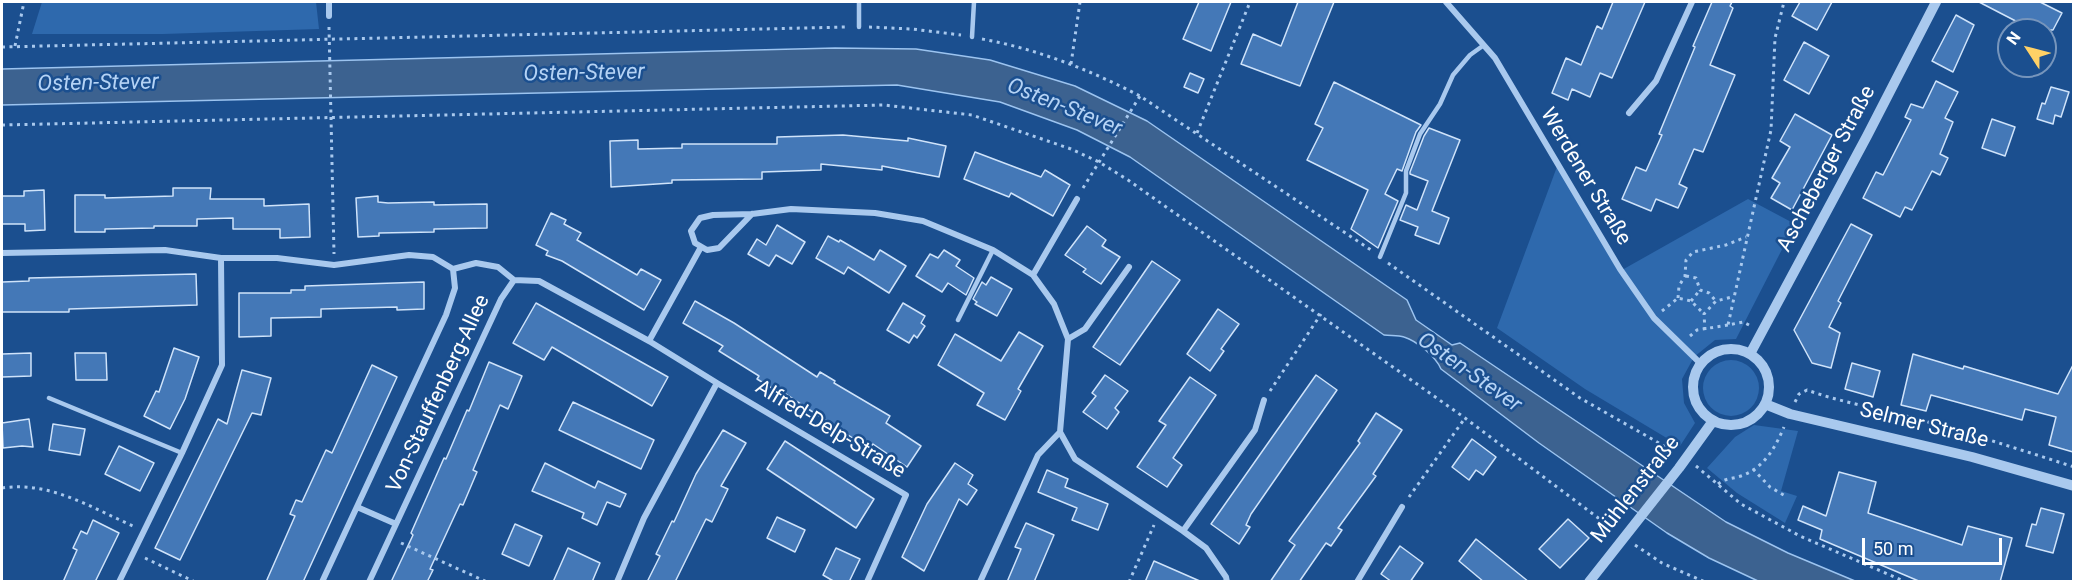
<!DOCTYPE html>
<meta charset="utf-8">
<style>
body{margin:0}
#map{position:relative;width:2075px;height:583px;overflow:hidden;background:#1b4f8f;font-family:Roboto,sans-serif}
canvas{display:block}
.frame{position:absolute;inset:0;border:3px solid #fff;pointer-events:none}
.north{position:absolute;left:1997px;top:18px;width:60px;height:60px;box-sizing:border-box;background:#1b4f8f;border:2px solid #7695bc;border-radius:50%;rotate:306deg;font-size:16px;font-weight:700;line-height:24px;text-align:center;color:#fff}
.north::after{content:'';display:block;margin:auto;width:21px;height:27px;background:#ffd166;clip-path:polygon(50% 0,100% 100%,50% 72%,0 100%)}
.scale{position:absolute;left:1862px;top:538px;width:140px;height:27px;box-sizing:border-box;border:3px solid #fff;border-top:0;padding-left:8px;font-size:18px;line-height:21px;white-space:nowrap;color:#fff;-webkit-text-stroke:4px #1b4f8f;paint-order:stroke}
</style>
<div id="map">
<canvas width="2075" height="583"></canvas>
<div class="frame"></div>
<div class="north">N</div>
<div class="scale">50 m</div>
</div>
<script>
const c = document.querySelector('canvas').getContext('2d');
c.lineJoin = 'round';
function fillPath(path, color) { c.fillStyle = color; c.fill(path, 'evenodd'); }
function stroke(path, color, width, dash) { c.strokeStyle = color; c.lineWidth = width; c.lineCap = dash ? 'butt' : 'round'; c.setLineDash(dash || []); c.stroke(path); }
function write(font, color, halo, rows, align = 'center') {
  c.font = font + ' Roboto,sans-serif'; c.lineWidth = 5; c.setLineDash([]); c.textBaseline = 'middle'; c.strokeStyle = halo; c.fillStyle = color; for (const [text, x, y, turn = 0] of rows) {
    c.save(); c.translate(x, y); c.rotate((+turn || 0) * Math.PI / 180); c.textAlign = isNaN(turn) ? turn : align; if (halo) c.strokeText(text, 0, 0); c.fillText(text, 0, 0); c.restore();
  }
}
const green = new Path2D(`
 M42 2H316L319 29 163 34H32Z
 M1558 164 1622 270 1748 199 1795 224 1736 339 1715 340 1694 357 1682 379 1684 403 1695 423 1680 446 1585 389 1497 328Z
 M1703 388a28 28 0 1 1 56 0a28 28 0 1 1-56 0Z
 M1754 425 1798 431 1781 491 1797 496 1785 523 1737 493 1707 468 1735 437Z`);
const water = new Path2D(`
 M835 48 916 49 990 60 1075 86 1147 121 1407 300 1416 320 1452 345 1460 343 1726 522 1788 553 1855 581H1758L1709 558 1667 533 1539 443 1441 369C1436 357 1417 341 1404 337 1398 335 1390 336 1384 335L1130 157 1077 130 1000 102 897 85 2 105V69Z`);
const building = new Path2D(`
 M1199 2H1231L1211 51 1183 39Z
 M1298 2H1334L1300 86 1241 64 1253 34 1281 46Z
 M1613 2H1645L1612 78 1600 73 1590 97 1572 89 1568 100 1552 93 1566 58 1581 65 1597 26 1602 29Z
 M1712 2H1732L1730 6 1733 8 1710 65 1735 75 1703 152 1694 149 1679 184 1687 188 1678 208 1656 199 1651 211 1622 199 1636 167 1646 171 1662 135 1659 134 1695 47 1693 46Z
 M1800 2H1832L1817 30 1792 16Z
 M1979 2H2040L2062 13 2053 30H2033Z
 M1956 15 1974 25 1953 72 1932 61Z
 M1804 42 1829 56 1809 94 1784 80Z
 M1190 73 1204 79 1198 93 1184 87Z
 M1936 81 1958 92 1945 118 1953 122 1940 154 1948 158 1940 175 1932 171 1912 210 1905 207 1900 217 1863 198 1876 172 1883 175 1911 120 1905 117 1911 104 1923 108Z
 M1334 82 1421 125 1416 132 1402 171 1397 169 1385 194 1398 201 1378 248 1351 229 1368 190 1307 160 1323 128 1315 124Z
 M2051 87 2069 92 2061 117 2055 115 2053 124 2037 119 2042 103 2045 104Z
 M1795 114 1832 135 1792 210 1771 198 1780 183 1772 178 1790 147 1780 141Z
 M1992 119 2015 127 2005 156 1982 148Z
 M1429 128 1460 140 1432 211 1449 218 1439 244 1415 235 1418 227 1400 220 1406 205 1417 210 1428 181 1410 174V172L1424 136Z
 M843 135 908 141V138L946 146 939 177 882 166V170L821 164V170L762 172V179L672 180V183L611 187 610 141 638 140V149L682 148V144H777V137Z
 M975 152 1041 177 1045 170 1070 185 1053 216 1011 193 1009 197 964 179Z
 M173 188H211L210 199H264V206L309 204 310 237 280 238V229H233V218L197 219V226H154V228L105 229V232H75V195H105V198L173 196Z
 M44 190 45 230 25 231V224H2V196H24V191Z
 M378 196V202L388 203 434 202V205L487 204V228L434 229V232L379 233V236L358 237 356 198Z
 M551 213 566 220 564 224 581 233 577 240 637 275 641 269 661 280 644 310 562 261 546 255 548 251 536 245Z
 M1851 224 1872 235 1838 301 1841 303 1829 327 1840 333 1831 368 1812 363 1794 330Z
 M777 225 805 242 792 264 776 255 769 266 748 254 757 239 766 245Z
 M1087 226 1106 240 1102 246 1120 257 1101 284 1083 272 1086 269 1065 255Z
 M828 236 839 242 840 240 874 260 880 250 906 266 889 293 848 267 844 274 816 258Z
 M944 250 960 260 956 266 974 278 966 295 948 283 942 292 916 276 930 254 938 258Z
 M1152 261 1180 280 1120 365 1093 347Z
 M196 274 197 305 69 309V312H2V282L29 281V278Z
 M991 277 1012 289 997 316 975 304 977 302 973 299 982 282 986 285Z
 M424 282V309L397 310V307L321 309V317L271 318V336L239 337V293H291V290H305V286Z
 M695 301 734 323 817 377 820 372 835 381 834 383 890 416 886 423 921 446 907 467 873 444 869 449 784 393 783 395 757 379 759 376 719 351 723 346 683 323Z
 M536 303 668 377 652 406 552 347 544 360 513 343Z
 M903 303 925 316 921 323 925 326 917 338 914 335 909 343 887 330Z
 M1218 309 1239 324 1221 349 1224 351 1210 371 1187 354Z
 M1019 332 1043 346 1018 389 1021 391 1005 420 977 405 984 393 938 365 955 334 1001 361Z
 M174 348 199 357 185 399 170 429 144 416 156 391 159 392Z
 M31 353V376L2 377V354Z
 M75 353H106L107 380H76Z
 M1913 354 1963 369 1964 366 2058 394 2073 365V452L2049 445 2056 417 2025 409 2022 420 1931 395 1926 411 1901 405Z
 M489 362 522 376 508 409 500 405 473 470 477 472 463 505 460 504 430 569 433 570 427 582H391L413 535 411 533 444 458 446 459 467 410 469 411Z
 M1852 363 1880 371 1873 397 1845 389Z
 M372 365 397 377 303 582H266L295 516 290 514 296 500 302 502 326 450 332 453Z
 M242 370 271 378 261 415 252 413 180 560 155 548 218 419 227 424Z
 M1105 375 1128 391 1115 408 1119 412 1107 429 1083 412 1096 396 1092 393Z
 M1316 375 1337 390 1251 514 1246 525 1250 527 1239 544 1211 524Z
 M1190 377 1216 395 1173 458 1182 465 1167 487 1137 467 1166 425 1159 421Z
 M573 402 654 440 641 469 559 430Z
 M1376 413 1402 430 1373 474 1376 476 1338 528 1342 530 1331 546 1326 543 1299 582H1270L1295 545 1289 541 1360 443 1358 441Z
 M29 419 33 447 22 446 3 448 2 423Z
 M53 424 85 429 80 455 49 450Z
 M723 430 746 443 721 486 728 489 712 522 706 519 675 582H647L660 556 656 554 672 521 674 522 696 474Z
 M1472 439 1496 457 1483 475 1476 470 1469 480 1452 467Z
 M785 441 874 499 856 528 767 469Z
 M119 446 154 463 140 491 105 474Z
 M545 463 595 488 598 481 626 494 620 507 607 502 597 525 582 518 584 513 532 491Z
 M955 463 973 475 968 484 977 490 967 505 959 499 924 571 902 557 927 504Z
 M1047 470 1068 479 1065 487 1108 504 1098 530 1072 520 1077 508 1038 492Z
 M1839 472 1876 482 1868 513 1962 545 1968 526 2012 538 2000 582H1921L1820 539 1822 530 1798 520 1803 506 1826 516Z
 M2041 508 2064 514 2053 553 2026 546 2032 524 2036 525Z
 M777 517 805 530 795 552 767 538Z
 M1568 519 1589 538 1560 568 1539 549Z
 M93 520 119 533 95 582H63L77 550 73 548 81 531 87 534Z
 M1026 523 1054 535 1034 582H1007L1021 549 1015 547Z
 M515 524 542 536 529 566 502 554Z
 M1476 539 1529 582H1484L1459 561Z
 M1400 546 1423 563 1410 582H1392L1381 574Z
 M568 548 600 563 592 582H553Z
 M836 548 860 559 849 582H835L823 575Z
 M1154 561 1202 582H1145Z`);
const path = new Path2D(`
 M329 27 334 254
 M869 27 912 29 961 35
 M982 39C1037 49 1090 70 1140 96L1371 250
 M15 46 24 2
 M2 47 847 27
 M1071 64 1080 2
 M2 125 884 105 972 115 1071 149 1099 162 1128 180 1465 418 1613 529
 M1197 133 1250 2
 M1083 188 1140 96
 M1388 263 1580 398 1673 451
 M1686 276 1696 278 1700 290 1709 293 1716 301
 M1678 298 1679 286 1685 276 1686 260 1693 252 1726 245 1746 237
 M1691 301 1700 290
 M1662 311 1678 298 1691 301 1704 314
 M1749 325 1743 322 1728 325 1771 130 1775 38 1784 2
 M1705 330 1704 314 1716 301 1732 297
 M1690 336 1697 330 1728 325
 M1270 391 1321 314
 M1795 402 1799 394 1807 390C1840 402 1876 408 1910 417 1965 432 2019 449 2074 467
 M1696 466 1741 504 1800 536 1906 582
 M1753 469 1770 487 1787 497
 M1718 484C1725 478 1733 479 1741 476 1764 468 1775 448 1784 427
 M2 488C50 481 90 507 133 526
 M1409 497 1465 418
 M401 543 487 582
 M1635 545 1662 563 1705 582
 M145 558 195 582
 M1129 582 1154 525`);
const service = new Path2D(`
 M859 27V2
 M972 37 974 2
 M1380 257 1406 193V171L1420 134 1440 104 1453 75 1470 55 1484 45
 M958 320 993 250
 M49 398 182 453`);
const minor = new Path2D(`
 M329 2V16
 M1446 2 1495 58 1620 269 1654 318 1701 364
 M1629 113 1656 81 1692 2
 M752 214 719 248 707 250 695 243 691 231 700 218 713 215 752 214 791 209 875 213 923 221 993 250 1033 275 1054 304 1068 339 1060 432 1075 459 1183 531 1206 548 1226 577 1227 582
 M2 253 165 250 221 258H277L334 265 409 255 433 257 453 269 476 263 498 267 514 280 539 281 649 341 717 383 644 518 617 582
 M1033 275 1077 199
 M1068 339 1085 329 1129 267
 M649 341 701 247
 M717 383 906 495 867 582
 M357 507 396 524
 M1183 531 1255 430 1264 400
 M119 582 182 453 222 365 221 258
 M322 582 446 315 455 288 453 269
 M369 582 501 299 514 280
 M980 582 1038 455 1060 432
 M1357 582 1402 507`);
const tertiary = new Path2D(`
 M1693 387a38 38 0 1 1 76 0a38 38 0 1 1-76 0Z
 M1750 354 1867 136 1936 2
 M1765 404 1790 414 1972 457 2074 486
 M1589 582 1679 468 1713 421`);
const streetNames = [
 ["Ascheberger Straße",1827,169,-62],
 ["Werdener Straße",1585,177,59],
 ["Von-Stauffenberg-Allee",439,394,-65],
 ["Selmer Straße",1924,426,14],
 ["Alfred-Delp-Straße",830,430,31],
 ["Mühlenstraße",1636,490,-52]
];
const waterNames = [
 ["Osten-Stever",584,74,-1],
 ["Osten-Stever",98,84,-1],
 ["Osten-Stever",1064,108,22],
 ["Osten-Stever",1469,373,35]
];
fillPath(green, '#2e69ad');
fillPath(water, '#3c6290');
stroke(water, '#9cc4f0', 1.5);
fillPath(building, '#4478b7');
stroke(building, '#cfe3fa', 1.5);
stroke(path, '#a9c9ee', 3, [3, 4.5]);
stroke(service, '#a9c9ee', 4.5);
stroke(minor, '#a9c9ee', 6);
stroke(tertiary, '#a9c9ee', 10);
write('21px', '#fff', '#1b4f8f', streetNames);
write('italic 22px', '#b5d3f5', '#1b4f8f', waterNames);
</script>
